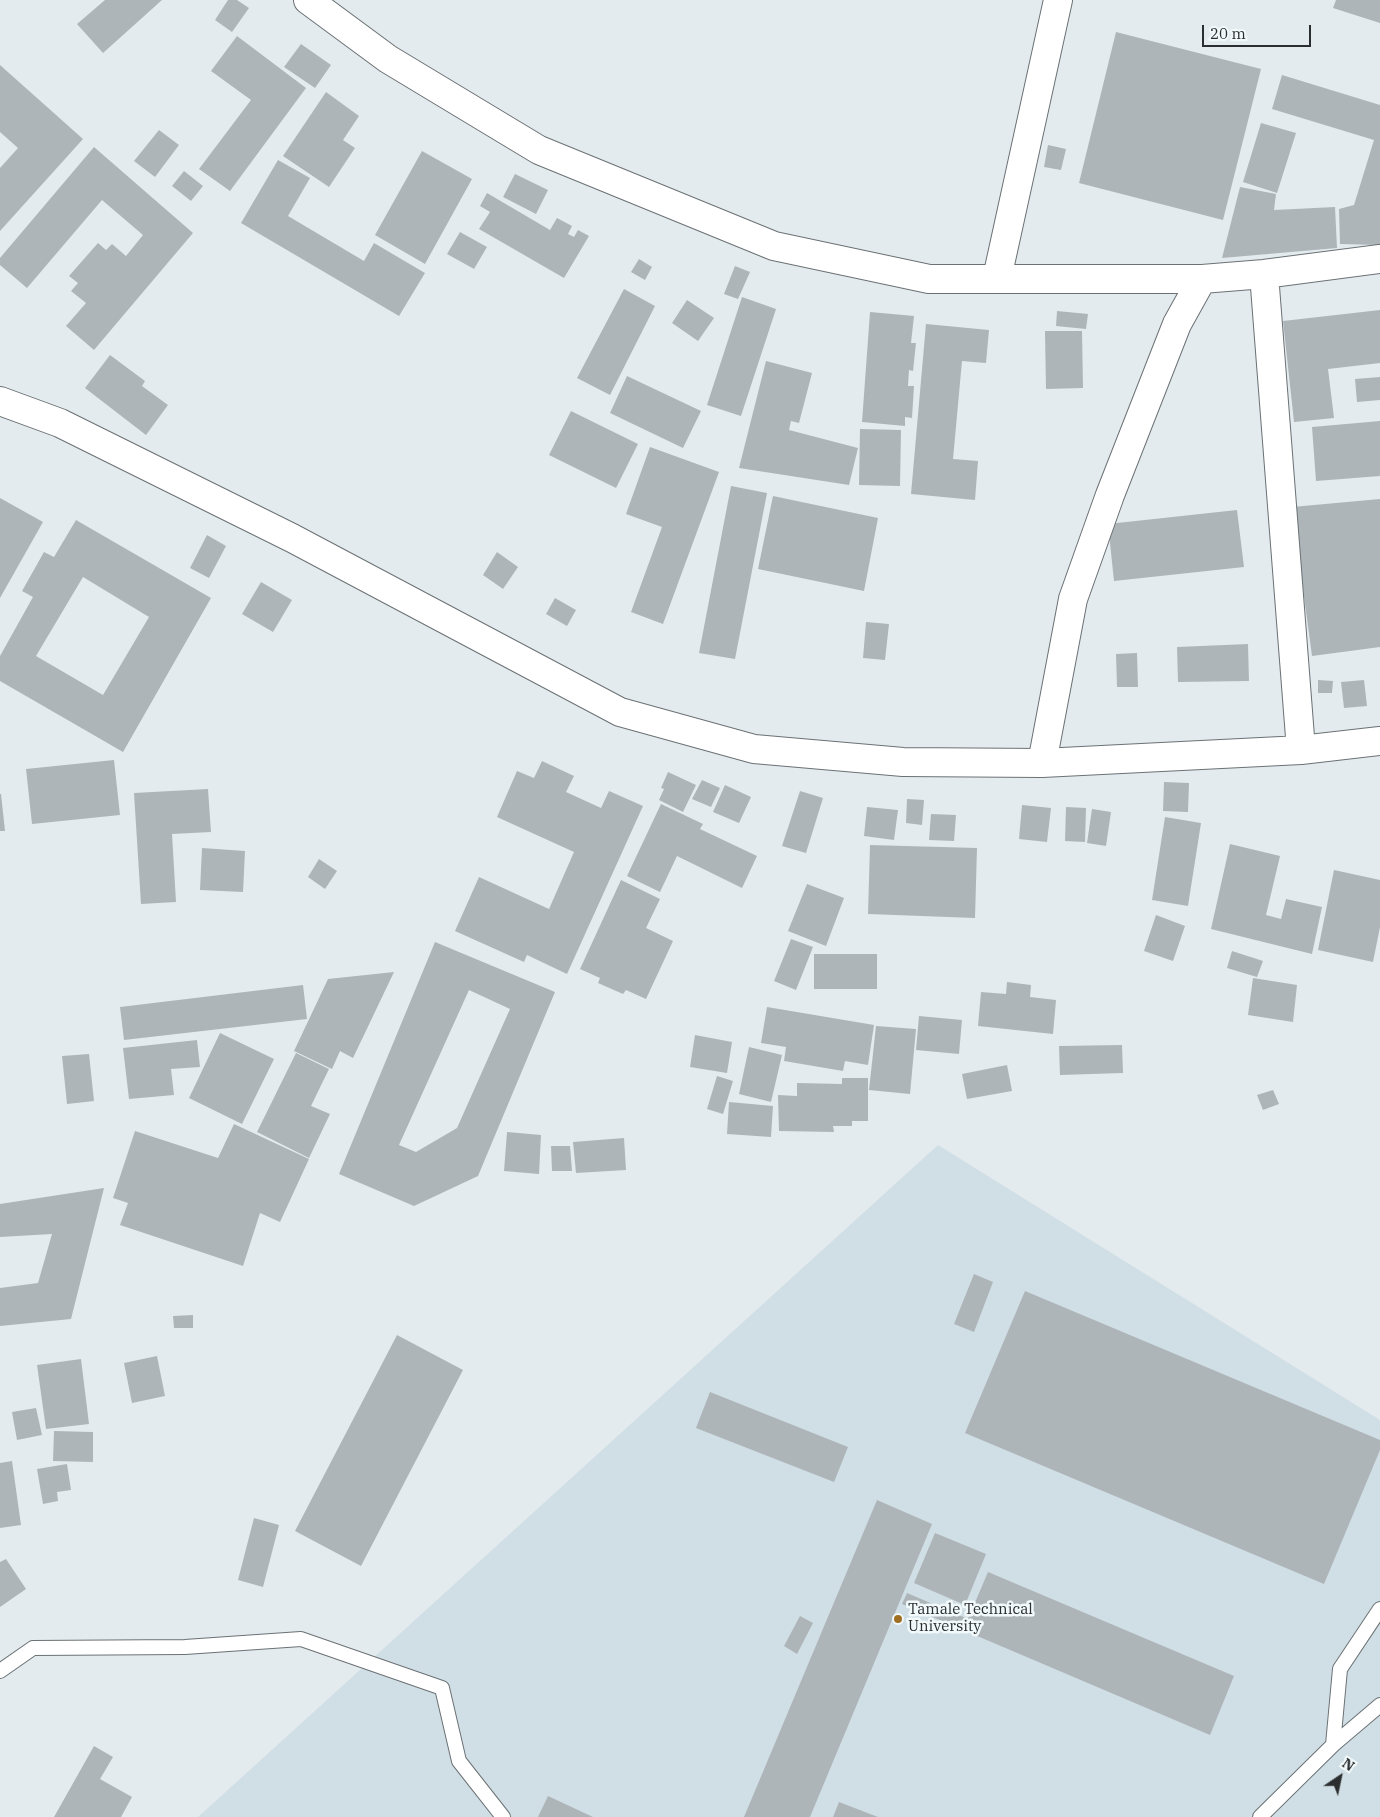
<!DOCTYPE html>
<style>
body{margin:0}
#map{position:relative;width:1380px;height:1817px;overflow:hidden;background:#e4ebee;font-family:"IBM Plex Serif",serif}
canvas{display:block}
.north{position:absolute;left:1315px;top:1752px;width:50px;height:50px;-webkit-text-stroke:4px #f1f9fb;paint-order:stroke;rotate:34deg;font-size:14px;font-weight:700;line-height:20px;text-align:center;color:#2b2e2f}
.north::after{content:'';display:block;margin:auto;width:18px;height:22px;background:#2b2e2f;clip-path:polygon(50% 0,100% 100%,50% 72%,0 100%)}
.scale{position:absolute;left:1202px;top:25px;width:109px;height:22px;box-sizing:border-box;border:2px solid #2b2e2f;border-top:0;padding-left:6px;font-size:15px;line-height:18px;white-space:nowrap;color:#2b2e2f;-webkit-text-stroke:4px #f1f9fb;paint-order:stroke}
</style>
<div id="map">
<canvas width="1380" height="1817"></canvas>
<div class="north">N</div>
<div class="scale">20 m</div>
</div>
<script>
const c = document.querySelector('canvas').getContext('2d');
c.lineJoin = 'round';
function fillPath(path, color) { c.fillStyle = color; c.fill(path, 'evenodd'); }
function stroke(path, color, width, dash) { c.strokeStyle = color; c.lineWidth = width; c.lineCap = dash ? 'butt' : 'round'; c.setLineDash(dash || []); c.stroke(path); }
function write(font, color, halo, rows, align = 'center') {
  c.font = font + ' "IBM Plex Serif",serif'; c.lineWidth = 5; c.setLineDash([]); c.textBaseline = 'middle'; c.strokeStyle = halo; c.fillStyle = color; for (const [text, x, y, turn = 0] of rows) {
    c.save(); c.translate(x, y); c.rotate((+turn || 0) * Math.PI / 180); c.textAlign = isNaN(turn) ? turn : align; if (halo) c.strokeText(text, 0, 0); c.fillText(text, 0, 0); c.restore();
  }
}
const built = new Path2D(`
 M938 1145 1380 1420V1817H198Z`);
const building = new Path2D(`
 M105 0H162L103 53 77 24Z
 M228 0H237L249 8 232 32 215 20Z
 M1336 0H1380V23L1333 8Z
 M1116 32 1261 69 1223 220 1079 183Z
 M237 36 306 88 230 191 199 169 251 100 211 71Z
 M301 44 331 65 315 88 284 67Z
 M0 65 83 139 0 231V168L18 148 0 132Z
 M1282 75 1380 105V245L1340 244 1339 209 1354 205 1374 140 1272 109Z
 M326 92 359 116 343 140 355 148 329 187 283 156Z
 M1261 123 1296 133 1277 193 1243 182Z
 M159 130 179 145 155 177 134 161Z
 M1048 145 1066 149 1061 170 1044 167Z
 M94 147 193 233 94 350 66 326 86 303 71 291 78 283 69 276 98 243 106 250 112 244 126 256 143 235 102 200 27 288 0 265V258Z
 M422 151 472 179 425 264 375 235Z
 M278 160 310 178 288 216 364 261 374 243 425 273 399 316 241 223Z
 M184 171 203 186 191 201 172 186Z
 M515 174 548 190 536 214 503 197Z
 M1240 187 1276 194 1274 210 1335 207 1337 248 1222 258Z
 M487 193 550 230 557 218 572 226 568 234 574 237 578 230 589 236 564 278 479 229 490 212 480 206Z
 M460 232 487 247 474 269 447 254Z
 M639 259 652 267 645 280 631 272Z
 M735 266 750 272 738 299 724 294Z
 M624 289 655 306 610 395 577 378Z
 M742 297 776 309 741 416 707 405Z
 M687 300 714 318 698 341 672 323Z
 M1380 310V363L1328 369 1334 418 1294 422 1283 321Z
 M1057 311 1088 314 1086 329 1056 326Z
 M870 312 914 316 911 343H916L913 371 909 370 908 386H914L912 418 905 417V426L862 422Z
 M926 324 989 330 986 363 962 361 953 459 978 461 975 500 911 494Z
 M1045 331H1082L1083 388 1046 389Z
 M110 355 145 381 142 386 168 405 146 435 85 388Z
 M766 361 812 373 799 423 791 421 789 430 858 448 849 485 739 468Z
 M627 376 701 411 683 448 610 413Z
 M1380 377V400L1357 402 1355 379Z
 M571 411 638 444 616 488 549 455Z
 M1380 421V476L1316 481 1312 427Z
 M860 429 901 430 900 486 859 485Z
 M650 447 719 472 663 624 631 612 662 527 626 514Z
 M731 486 767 493 735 659 699 653Z
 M773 496 878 518 864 591 758 569Z
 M0 498 43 522 0 598Z
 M1380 499V647L1312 656 1292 507Z
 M1237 510 1244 567 1114 581 1108 524Z
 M76 520 211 598 123 752 0 681V656L33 597 22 591 44 552 54 557ZM83 577 149 617 103 695 36 656Z
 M207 535 226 546 209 578 190 568Z
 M497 552 518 567 503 589 483 575Z
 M261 582 292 600 273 632 242 614Z
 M555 598 576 610 567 626 546 614Z
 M866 622 889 624 885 660 863 658Z
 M1248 644 1249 681 1178 682 1177 647Z
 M1137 653 1138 687H1117L1116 654Z
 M1318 680 1333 681 1332 693H1318Z
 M1364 680 1367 706 1344 708 1341 682Z
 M114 760 120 815 32 824 26 769Z
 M542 761 574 776 566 792 601 808 609 791 643 806 567 974 527 955 524 962 455 931 479 877 549 909 574 852 497 817 517 771 534 778Z
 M668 772 696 785 683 812 659 800 664 789 661 788Z
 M702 780 720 788 711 807 692 799Z
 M1164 782 1189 783 1188 812 1163 811Z
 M725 785 751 797 739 823 713 812Z
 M208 789 211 832 172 834 176 902 141 904 134 793Z
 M800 791 823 798 806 853 782 846Z
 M0 794H1L5 831H0Z
 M907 799 924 800 922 825 906 823Z
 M661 804 703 824 700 829 757 856 742 888 677 856 660 892 627 876Z
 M1022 805 1051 808 1047 842 1019 839Z
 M867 807 898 810 894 840 864 836Z
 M1066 807 1086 808 1085 842 1065 841Z
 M1092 809 1111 812 1106 846 1087 843Z
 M931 814 956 815 954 841 929 840Z
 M1165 817 1201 823 1188 906 1152 900Z
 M1230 844 1280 856 1266 915 1281 919 1286 899 1322 907 1312 954 1211 929Z
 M870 845 977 848 975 918 868 914Z
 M202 848 245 851 243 892 200 890Z
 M319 859 337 871 325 889 308 877Z
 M1334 870 1380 880V927L1373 962 1318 950Z
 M621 880 660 899 646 928 673 941 646 999 626 990 623 994 598 983 600 978 580 969Z
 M807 884 844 898 826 946 788 931Z
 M1156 915 1185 926 1173 961 1144 951Z
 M791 939 813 947 796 990 774 981Z
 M435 942 555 992 478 1176 414 1206 339 1174ZM469 990 510 1009 457 1128 416 1152 399 1145Z
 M1232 951 1263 961 1257 977 1227 968Z
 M814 954H877V989H814Z
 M394 972 353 1058 340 1051 332 1069 294 1051 328 979Z
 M1253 978 1297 985 1293 1022 1248 1015Z
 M1007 982 1031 985 1030 997 1056 1000 1053 1034 978 1026 981 992 1006 994Z
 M303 985 307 1019 124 1040 120 1007Z
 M767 1007 874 1025 868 1065 845 1061 843 1071 784 1061 786 1047 761 1043Z
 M919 1016 962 1020 959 1054 916 1050Z
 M876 1026 916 1029 910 1094 869 1090Z
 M220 1033 274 1059 242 1124 189 1098Z
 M695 1035 732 1042 727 1073 690 1067Z
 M197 1040 200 1067 171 1069 174 1095 129 1099 123 1048Z
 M1122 1045 1123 1073 1060 1075 1059 1046Z
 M749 1047 782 1055 771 1102 739 1094Z
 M296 1053 329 1069 311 1106 330 1114 309 1158 257 1132Z
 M89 1054 94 1101 67 1104 62 1056Z
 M1007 1065 1012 1091 967 1099 962 1074Z
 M717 1076 733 1081 723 1114 707 1109Z
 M842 1078H868V1121H852V1126H833L834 1132 779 1131 778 1095 797 1096V1083L842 1084Z
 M1273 1090 1279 1104 1263 1110 1257 1095Z
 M729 1102 773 1106 771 1137 727 1134Z
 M234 1124 309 1159 280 1222 260 1213 243 1266 120 1225 128 1203 113 1198 135 1131 218 1158Z
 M507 1132 541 1135 539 1174 504 1171Z
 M624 1138 626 1170 576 1173 573 1142Z
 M551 1146H570L572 1171H552Z
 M104 1188 71 1319 0 1326V1288L38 1283 52 1234 0 1237V1204Z
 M974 1274 993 1282 974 1332 954 1324Z
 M1025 1291 1380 1440V1450L1324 1584 965 1433Z
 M193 1315V1328H174L173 1316Z
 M397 1335 463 1370 361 1566 295 1531Z
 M157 1356 165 1396 132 1403 124 1363Z
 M81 1359 89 1424 46 1429 37 1365Z
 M710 1392 848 1447 834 1482 696 1428Z
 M36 1408 42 1435 17 1440 12 1412Z
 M54 1431 93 1432V1462L53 1461Z
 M12 1461 21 1525 0 1528V1463Z
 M67 1464 71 1490 57 1492 58 1501 43 1504 37 1469Z
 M877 1500 932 1524 810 1817H744Z
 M254 1518 279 1525 263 1587 238 1580Z
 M935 1533 986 1554 965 1605 914 1583Z
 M6 1559 26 1589 0 1607V1562Z
 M988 1572 1234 1676 1210 1735 902 1604 907 1593 968 1619Z
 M800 1616 813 1623 797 1654 784 1646Z
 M94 1746 113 1757 100 1779 132 1797 121 1817H54Z
 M548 1796 593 1817H538Z
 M839 1802 878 1817H833Z`);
const lane = new Path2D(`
 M0 1671 33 1648 185 1647 301 1639 442 1688 459 1761 503 1817
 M1333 1745 1340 1669 1380 1609
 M1260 1817 1333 1745 1380 1705`);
const street = new Path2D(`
 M308 0 388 59 539 150 774 246 929 279H1202L1264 274 1380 259
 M1264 274 1301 750
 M997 278 1058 0
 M0 401 60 423 292 538 620 712 754 749 903 762 1042 763 1301 750 1380 741
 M1042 763 1073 599 1110 495 1177 324 1202 279`);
const markers = [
 [898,1619,5,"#9f6e23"]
];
const poiNames = [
 ["Tamale Technical",908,1610],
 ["University",908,1627]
];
fillPath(built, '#d0dee5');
fillPath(building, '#aeb5b8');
stroke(lane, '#6b7174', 16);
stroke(street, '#6b7174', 30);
stroke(lane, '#fff', 14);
stroke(street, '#fff', 28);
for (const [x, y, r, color] of markers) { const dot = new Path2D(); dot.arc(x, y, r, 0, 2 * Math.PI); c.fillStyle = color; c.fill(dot); stroke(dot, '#f1f9fb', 2); }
write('15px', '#2b2e2f', '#f1f9fb', poiNames, 'left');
</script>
